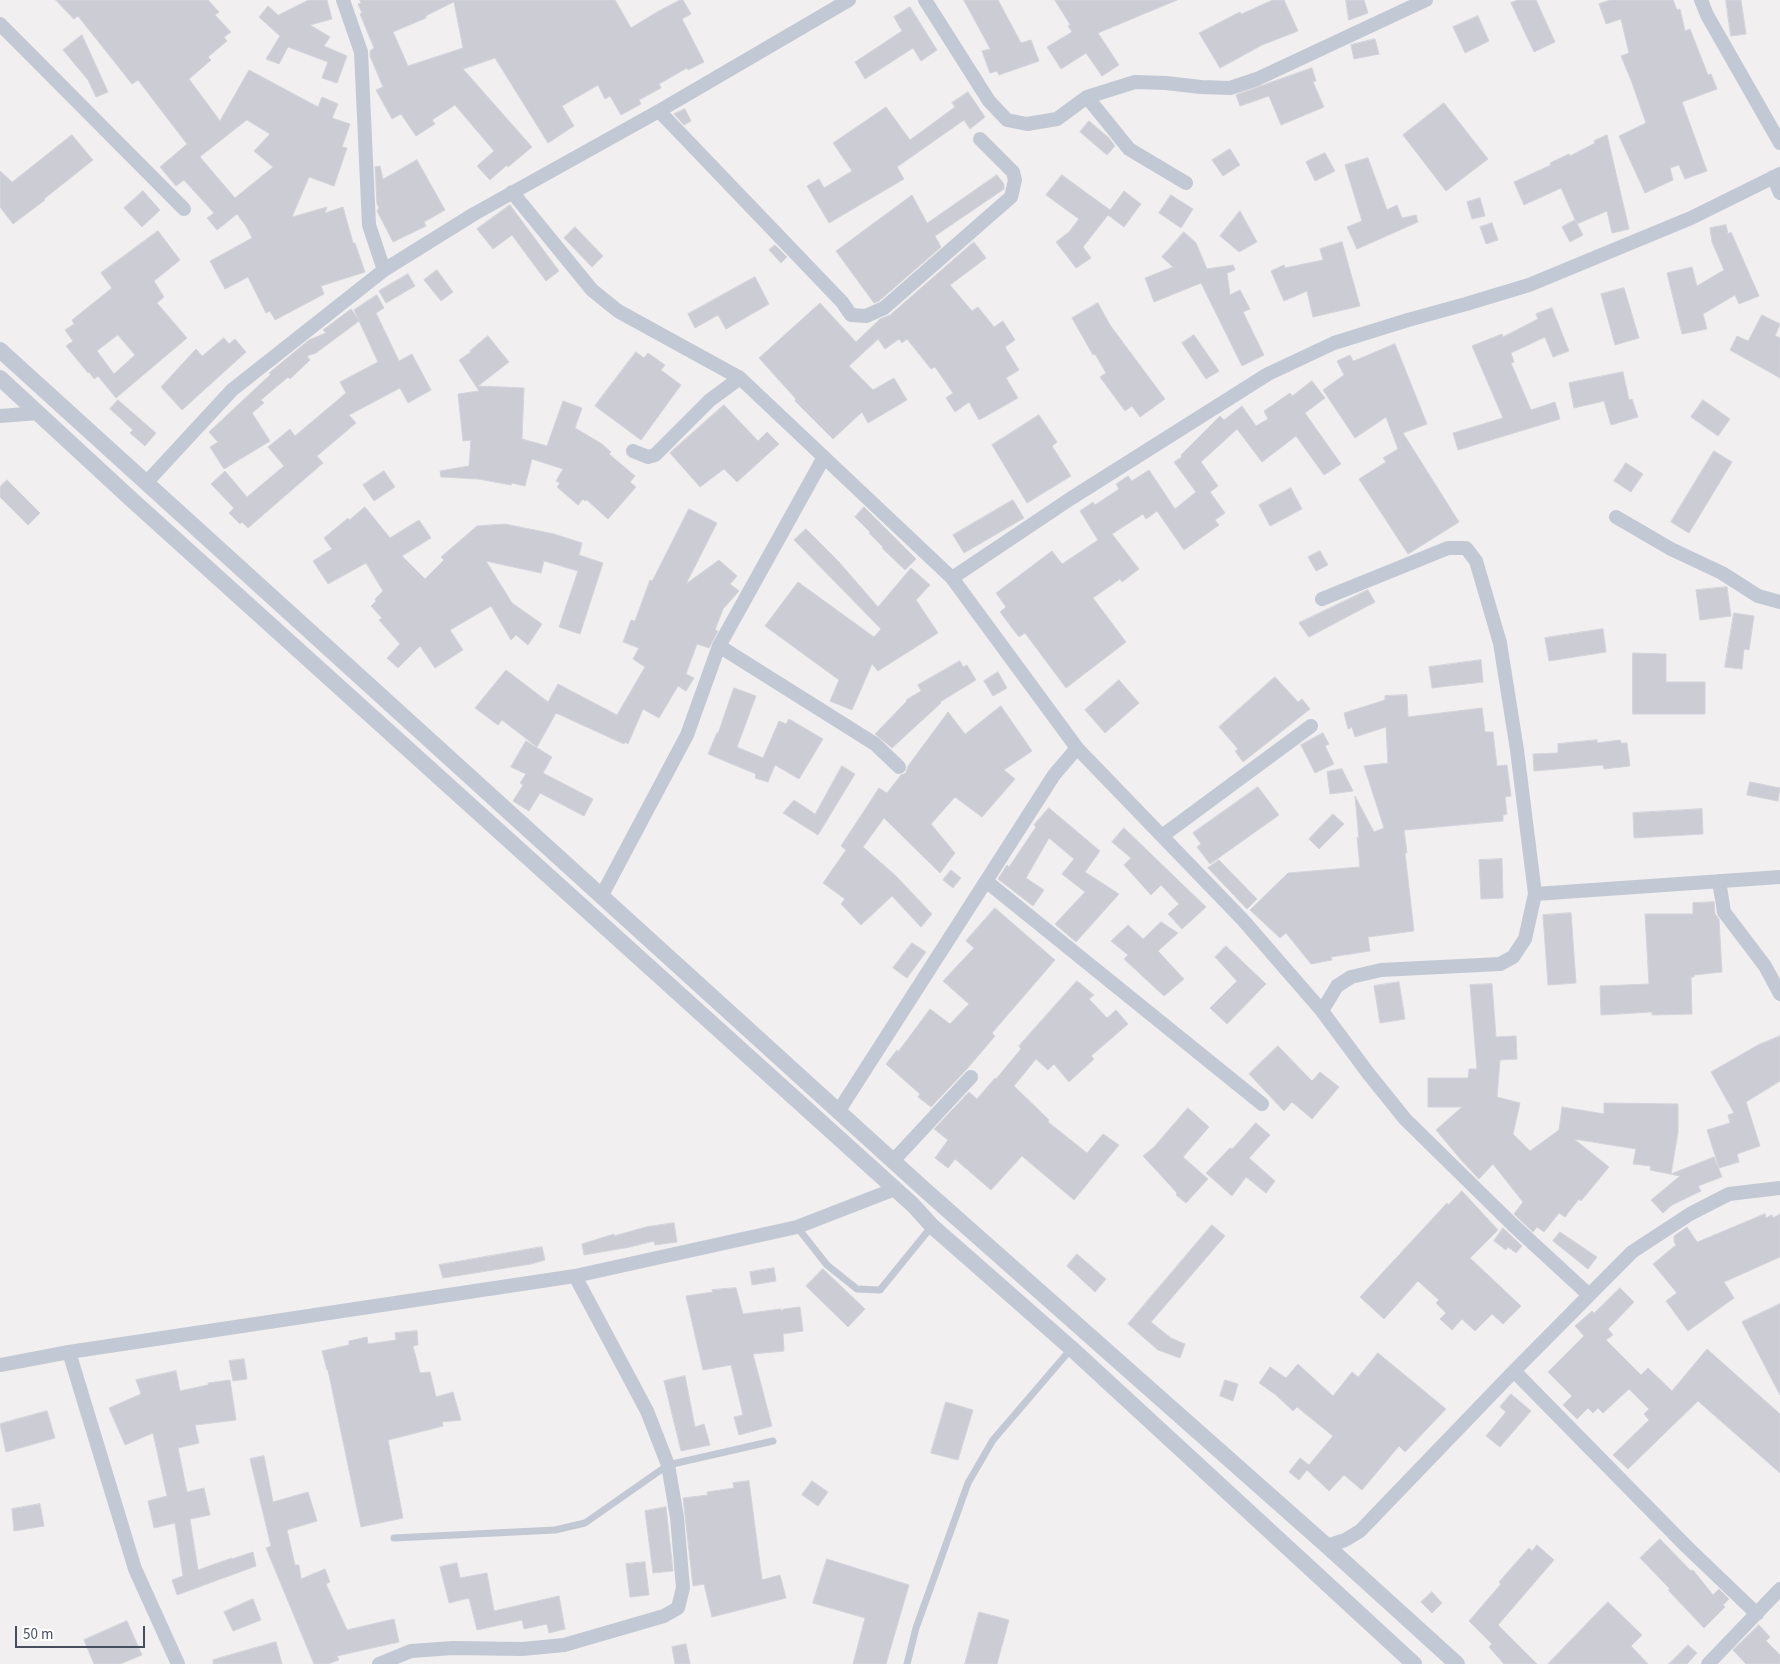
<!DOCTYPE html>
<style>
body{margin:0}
#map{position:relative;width:1780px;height:1664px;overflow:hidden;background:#f1efef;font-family:"Source Sans 3",sans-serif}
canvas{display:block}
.scale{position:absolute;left:15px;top:1626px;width:130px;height:22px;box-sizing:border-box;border:2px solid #474e5d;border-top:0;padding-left:6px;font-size:15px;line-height:18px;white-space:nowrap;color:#474e5d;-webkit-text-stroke:4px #fff;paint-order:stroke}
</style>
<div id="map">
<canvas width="1780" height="1664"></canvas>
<div class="scale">50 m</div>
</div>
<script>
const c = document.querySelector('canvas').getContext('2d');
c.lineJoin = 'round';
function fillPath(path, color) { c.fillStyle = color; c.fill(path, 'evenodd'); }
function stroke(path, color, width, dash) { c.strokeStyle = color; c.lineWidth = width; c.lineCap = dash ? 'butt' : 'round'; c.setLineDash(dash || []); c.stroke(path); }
const building = new Path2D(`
 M56 0H208L219 12 215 15 231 32 224 37 227 41 208 57 211 60 189 79 220 121 249 70 318 107 322 97 338 104 332 118 350 124 342 147 347 148 334 186 309 177 292 217 327 207 325 213 343 207 353 243H355L365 272 321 286 324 294 275 320 270 311 266 313 248 277 225 289 210 261 252 238 246 226 237 214 217 230 207 218 214 213 184 180 176 186 160 167 187 144 138 80 132 84 78 16 74 19ZM247 120 270 134 254 151 273 167 235 198 200 157Z
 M309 0H327L332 19 310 25 330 37 324 46 347 56 337 83 322 78 328 62 288 47 279 64 266 59 280 36 259 17 268 6 278 15Z
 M360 0H615L631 28 657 12 680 0H683L691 14 682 19 704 62 688 70 687 68 659 84 661 88 639 100 641 104 621 115 610 96 605 99 598 85 562 106 574 126 548 143 495 58 463 69 532 147 508 167 507 165 490 180 477 166 494 151 455 105 432 120 435 124 416 136 401 114 392 119 376 90 383 87 370 56V51L374 48 360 14 362 13 358 4 361 3ZM454 2 463 48 408 66 393 32 426 18V16Z
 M964 0H998L1021 43 1031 40 1039 61 999 75 997 71 990 73 982 51 990 49Z
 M1055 0H1177L1098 33 1119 65 1102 76 1086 53 1061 69 1047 47 1072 32 1068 26 1070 25Z
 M1273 0H1284L1298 31 1262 45 1220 68 1199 33 1240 12 1241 14Z
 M1346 0H1364L1368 13 1349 20Z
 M1518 0H1536L1555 42 1534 52 1511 3Z
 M1611 0H1673L1677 10 1680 9 1685 31 1690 29 1708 75 1711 74 1717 89 1682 102 1707 171 1685 179 1679 165 1670 168 1673 180 1645 193 1619 136 1646 123 1631 80 1621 56 1629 53 1621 19 1606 24 1599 4Z
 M1726 0H1741L1746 34 1731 36Z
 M910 7 937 50 921 61 913 48 865 79 855 62 902 31 894 17Z
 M1478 16 1489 41 1465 53 1453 27Z
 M82 35 108 92 96 97 88 80 63 50Z
 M1375 39 1379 54 1354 59 1351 45Z
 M1312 68 1316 81 1313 82 1324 107 1281 125 1269 96 1240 106 1236 95Z
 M968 92 985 117 970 129 964 120 897 167 904 179 829 223 807 186 819 179 824 188 852 171 833 143 886 107 910 140 955 107 952 103Z
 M1444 103 1488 159 1446 191 1403 135Z
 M685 109 691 121 684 125 674 114Z
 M1089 121 1109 138 1115 146 1107 155 1080 132Z
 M72 135 93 160 44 199 45 200 13 224 0 207V171L12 182Z
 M1607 135 1629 229 1612 233 1607 211 1577 224 1561 188 1524 205 1514 182 1551 165 1550 163 1569 154 1570 156 1595 143 1594 141Z
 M1230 149 1240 165 1223 176 1212 160Z
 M1325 153 1335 171 1315 181 1306 162Z
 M1368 158 1387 210 1397 205 1402 218 1416 215 1418 222 1357 249 1347 227 1362 221 1345 165Z
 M417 160 445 210 424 222 426 226 393 242 377 211 379 208 377 204 375 167 380 166 383 179Z
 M997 175 1004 184V189L935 236 941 247 879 301 874 303 836 251 912 195 927 223Z
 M1062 175 1110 210 1124 191 1141 204 1124 227 1108 215 1083 247 1091 258 1076 268 1056 242 1069 232 1079 219 1046 195Z
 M143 191 160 210 142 227 124 208Z
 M1171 195 1193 209 1181 228 1159 213Z
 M1480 198 1485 216 1472 219 1467 202Z
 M510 205 559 271 546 281 512 235 493 249 477 229Z
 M1240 211 1257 242 1239 252 1220 236Z
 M1575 220 1583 235 1570 242 1562 227Z
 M1492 223 1498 240 1486 244 1480 227Z
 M1726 225 1728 234 1731 232 1759 296 1739 304 1735 295 1703 314 1707 329 1682 334 1667 273 1692 267 1697 286 1724 270 1712 242 1710 228Z
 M575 227 603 256 592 267 564 238Z
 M158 231 180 260 154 281 164 297 157 303 187 338 116 398 98 376 94 379 89 372 88 373 66 346 73 341 65 330 74 324 72 320 112 288 101 273ZM118 335 135 355 114 374 97 351Z
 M1184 232 1196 243 1207 269 1233 265 1235 270 1227 273 1230 295 1240 290 1250 309 1243 312 1264 355 1242 366 1201 283 1154 302 1145 278 1173 267 1162 257Z
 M974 242 986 258 950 285 972 311 978 307 994 327 1003 321 1015 340 1005 347 1019 370 1006 378 1018 398 979 420 969 402 955 412 946 398 953 393 935 367 931 369 907 339 902 343 899 339 885 349 878 339 849 366 873 390 894 378 907 400 868 423 862 412 833 439 795 401 796 399 759 358 820 303 856 342 880 319 890 315Z
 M1342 242 1360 306 1313 317 1307 291 1284 301 1271 271 1284 265 1285 268 1323 260 1320 249Z
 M775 245 787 257 781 263 769 250Z
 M437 270 453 292 441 301 424 280Z
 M408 274 415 286 386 303 379 291Z
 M755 277 769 304 726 329 718 315 695 328 688 314Z
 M1624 288 1639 338 1615 345 1601 294Z
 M377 295 384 308 376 313 399 361 412 354 431 390 408 403 400 388 349 415 356 423 317 456 323 463 248 528 242 522 240 524 229 513 234 508 211 484 225 471 247 497 284 466 268 447 290 429 295 436 346 393 340 382 378 362 359 321 316 353 307 356 310 360 290 379 288 377 261 400 264 403 252 413 270 441 224 469 210 447 218 442 209 432 271 374 269 373 309 340 326 333 323 330 351 309 359 320 354 310Z
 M1098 303 1110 325 1165 399 1140 417 1132 406 1125 411 1100 377 1106 373 1095 354 1093 355 1072 318Z
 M1552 308 1569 351 1553 357 1545 337 1511 353 1514 362 1511 363 1531 410 1555 402 1560 419 1458 450 1453 433 1503 418 1472 346 1502 334 1503 337 1538 319 1536 314Z
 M1762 315 1780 324 1775 336 1780 338V378L1730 350 1737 336 1748 341Z
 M1194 335 1219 371 1206 379 1182 343Z
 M488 336 509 362 478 386 524 388 522 439 547 446 563 401 582 408 575 428 602 444 611 452 609 454 635 476 630 482 636 487 608 519 587 500 585 501 583 499 578 505 557 487 560 483 556 481 563 469 532 459 525 486 512 483 511 485 478 479 441 477 440 471 469 466 471 440 463 441 458 394 479 391 459 360 471 352 470 351Z
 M224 338 229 344 235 339 246 352 182 410 161 387 196 349 202 356Z
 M1395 344 1427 424 1403 433 1459 522 1408 554 1359 479 1386 462 1383 458 1398 449 1386 417 1355 438 1323 390 1344 375 1337 361 1350 355 1353 361Z
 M636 352 644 358 648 353 665 365 661 370 681 385 641 440 595 406Z
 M1623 372 1629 400 1632 399 1638 417 1611 425 1604 401 1574 408 1569 383Z
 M1312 381 1325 398 1305 413 1341 464 1324 475 1296 436 1262 462 1237 429 1201 462 1218 486 1210 492 1225 513 1215 520 1219 525 1184 550 1157 511 1146 519 1143 514 1112 534 1139 569 1122 582 1120 579 1093 598 1126 642 1066 688 1025 633 1019 637 1000 612 1006 607 996 593 1052 551 1062 564 1098 540 1080 511 1093 502 1095 505 1119 489 1116 484 1128 476 1132 481 1149 470 1175 509 1196 492 1174 462 1182 457 1181 455 1220 416 1224 420 1242 406 1256 426 1268 419 1264 411 1290 393 1292 396Z
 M118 400 156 433 145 446 130 433 133 430 110 409Z
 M1703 400 1730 419 1718 436 1691 417Z
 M724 405 758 441 767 432 779 444 737 482 724 469 700 487 670 453Z
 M1039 415 1057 442 1052 446 1071 476 1027 503 992 445Z
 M1714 451 1732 462 1689 533 1671 522Z
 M1626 463 1643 474 1631 492 1614 481Z
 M384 471 395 487 374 501 363 485Z
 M7 480 40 513 28 525 0 497V487Z
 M1291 488 1302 509 1270 526 1259 505Z
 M1013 500 1024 518 964 553 953 535Z
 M365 507 390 538 419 520 431 538 402 556 425 579 444 560 441 557 477 526 505 524 554 534 582 543 579 555 603 563 580 634 559 627 578 571 544 561 541 573 486 561 512 603 542 624 528 645 516 635 511 640 491 606 450 630 463 650 435 668 420 646 398 668 387 658 400 644 379 620 382 618 371 606 376 601 375 599 383 591 366 563 328 584 313 561 332 549 324 538 348 518 349 520Z
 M864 507 916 559 905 570 882 548 883 547 869 533 870 532 855 517Z
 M689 509 717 523 686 584 719 560 737 576 730 584 739 591 723 609 715 630 718 631 709 648 697 644 686 674 694 678 686 691 678 686 659 718 643 709 628 744 625 742 624 744 556 713 537 747 502 720 498 725 475 708 506 670 548 702 558 684 617 715 645 667 633 659 639 648 623 642 631 620 635 621 650 580 652 581Z
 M806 529 839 562 878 607 911 568 930 585 916 600 938 633 878 671 872 664 852 710 830 701 839 680 765 626 798 582 874 637 881 629 794 540Z
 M1320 551 1328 565 1316 571 1308 557Z
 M1727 587 1731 616 1700 620 1696 590Z
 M1368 590 1375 602 1309 637 1299 623Z
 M1734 613 1754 616 1749 650 1744 649 1742 669 1725 667Z
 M1603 629 1606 652 1549 661 1545 638Z
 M1633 653 1666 654V682H1705V714H1633Z
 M1481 660 1483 682 1432 688 1429 667Z
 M960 661 963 667 967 665 976 680 940 702 941 703 892 748 875 734 907 701 906 700 921 691 918 685Z
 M998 672 1007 688 993 696 984 681Z
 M1275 677 1298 702 1302 699 1310 709 1243 762 1235 751 1238 749 1219 727Z
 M1119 680 1139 703 1105 733 1085 710Z
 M734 688 756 696 737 747 763 758 779 721 786 724 789 719 823 739 799 779 775 765 768 782 755 778 756 774 708 754 717 733H718Z
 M1407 695 1408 717 1482 708 1485 732H1493L1497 766 1507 765 1511 796 1505 797 1507 814 1503 815V821L1404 830 1407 853H1405L1414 931 1368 937 1370 951 1331 957 1332 960 1311 964 1286 933 1280 938 1250 910 1288 873 1360 867 1357 837 1359 839 1355 796 1374 832 1384 828 1364 766 1388 763 1386 727 1355 737 1352 727 1348 729 1344 713 1385 700V696Z
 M1001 706 1032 751 1004 770 1015 779 982 817 955 797 931 824 955 853 940 873 884 818 863 847 895 875 932 914 921 927 892 896 861 925 841 904 845 899 823 883 846 850 841 846 879 788 887 793 901 775 906 773 908 766 948 712 965 734Z
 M1323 733 1329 744 1325 746 1334 764 1315 773 1301 745Z
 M1597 740V743L1620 740 1621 743H1627L1630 766 1604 769 1603 765 1534 771 1533 754 1558 753V744Z
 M526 741 552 757 543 773 593 799 584 816 540 793 529 811 513 801 523 785 520 783 526 774 511 767Z
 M842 766 855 774 818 835 783 813 794 800 815 814Z
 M1342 769 1353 791 1330 794 1327 772Z
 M1750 782 1780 788 1778 801 1747 795Z
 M1258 787 1279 815 1210 864 1197 847 1201 844 1193 833Z
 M1049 808 1100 851 1085 872 1119 894 1076 942 1055 924 1085 892 1062 874 1074 859 1049 838 1026 878 1044 890 1033 906 998 879 1007 865 1009 867 1036 827 1034 825Z
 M1702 809 1703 834 1634 838 1633 813Z
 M1333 814 1344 824 1319 849 1309 839Z
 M1124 828 1206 907 1182 929 1168 914 1179 904 1161 885 1151 895 1124 865 1131 858 1112 842Z
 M1502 859 1503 898 1481 899 1479 860Z
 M1219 860 1257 899 1247 909 1208 868Z
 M951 870 961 878 953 888 943 880Z
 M1714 902 1715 914 1719 919 1722 972 1694 975V977H1691L1692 1014 1652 1015V1012L1601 1015 1600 986 1649 984 1645 914H1693V903Z
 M995 908 1055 960 992 1033 995 1036 966 1070 931 1107 918 1097 920 1094 886 1064 897 1050 898 1052 930 1009 950 1024 969 1004 943 981 974 948 966 941Z
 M1571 913 1576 983 1548 985 1543 915Z
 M1161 922 1178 933 1158 951 1184 979 1164 996 1124 959 1128 955 1111 941 1128 925 1143 939Z
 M912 943 926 952 907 978 893 968Z
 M1226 946 1266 984 1227 1024 1210 1008 1237 981 1215 957Z
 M1077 981 1094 995 1089 999 1107 1018 1116 1010 1128 1024 1091 1056 1094 1059 1069 1082 1054 1064 1048 1070 1036 1059 1014 1086 1049 1120 1048 1122 1087 1153 1103 1134 1119 1145 1074 1200 1022 1156 991 1190 955 1159 948 1168 935 1158 948 1140 934 1129 969 1092 977 1099 995 1078 996 1079 1021 1049 1019 1046Z
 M1399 982 1405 1019 1380 1023 1374 986Z
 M1492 984 1496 1037 1516 1036 1517 1059 1500 1060 1497 1097 1520 1103 1513 1134 1530 1151 1559 1130 1562 1107 1604 1114V1103L1678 1104V1132L1671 1174 1714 1157 1722 1177 1698 1186 1701 1191 1672 1205 1663 1213 1651 1200 1680 1176 1650 1170 1651 1166 1633 1164 1636 1149 1574 1139 1609 1167 1581 1201 1579 1199 1565 1217 1559 1213 1544 1232 1537 1227 1533 1232 1514 1214 1523 1202 1493 1164 1479 1179 1462 1161 1436 1130 1462 1107H1428V1078H1468L1469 1069H1477L1470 985Z
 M1780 1036V1081L1746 1102 1760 1146 1737 1154 1739 1162 1719 1168 1707 1130 1730 1123 1728 1115 1734 1113 1711 1072 1758 1045Z
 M1278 1046 1312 1081 1320 1072 1339 1087 1312 1119 1292 1102 1284 1111 1249 1074Z
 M1188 1108 1209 1127 1183 1157 1208 1179 1186 1203 1176 1195 1177 1193 1143 1156 1154 1147Z
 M1256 1123 1270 1135 1249 1158 1275 1181 1266 1193 1246 1177 1232 1196 1206 1173 1230 1148 1232 1149Z
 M1462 1191 1498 1230 1470 1258 1521 1306 1503 1324 1492 1314 1475 1331 1462 1319 1452 1330 1440 1319 1446 1313 1436 1303 1439 1300 1418 1281 1384 1319 1360 1297 1447 1203 1448 1205Z
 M1765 1214 1766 1218 1772 1215 1773 1218 1780 1214V1257L1724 1282 1734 1298 1688 1331 1666 1301 1677 1293 1653 1264 1676 1245 1674 1242V1236L1687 1227 1697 1242Z
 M674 1223 677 1242 655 1245 654 1241 630 1247 584 1255 582 1244 614 1234V1236L646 1227Z
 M1212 1225 1225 1236 1151 1322 1171 1338 1185 1344 1180 1358 1158 1350 1128 1324Z
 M1503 1228 1522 1246 1516 1253 1508 1247 1506 1250 1494 1241Z
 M1560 1232 1597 1257 1588 1269 1553 1241Z
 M542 1247 545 1260 531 1264 443 1278 439 1265Z
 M1077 1254 1106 1279 1095 1292 1067 1266Z
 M774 1268 776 1281 752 1285 750 1272Z
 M823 1269 865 1309 848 1327 806 1286Z
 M736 1288 743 1314 781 1309V1311L784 1309 800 1307 803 1331 783 1334 784 1351 753 1354 772 1426 739 1435 734 1417 743 1415 731 1365 703 1370 686 1296 713 1292 712 1290Z
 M1620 1288 1634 1302 1608 1329 1613 1335 1606 1340 1641 1375 1648 1368 1672 1391 1707 1349 1780 1414V1473L1698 1401 1628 1469 1613 1455 1649 1420 1644 1414 1649 1409 1629 1389 1603 1413 1598 1408 1593 1413 1588 1408 1577 1419 1563 1405 1572 1396 1548 1372 1584 1336 1575 1326 1592 1311 1594 1313Z
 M1780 1304V1395L1742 1322Z
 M417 1331 418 1345 413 1346 420 1373 430 1372 436 1397 453 1392 461 1420 442 1422 443 1426 388 1440 403 1518 361 1527 328 1370H327L322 1351 349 1345V1341L367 1337 368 1344 396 1340 395 1333Z
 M1378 1353 1446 1409 1405 1452 1399 1446 1362 1490 1344 1475 1329 1491 1307 1470 1299 1480 1289 1472 1300 1458 1309 1465 1333 1436 1297 1407 1293 1411 1276 1395 1259 1383 1270 1367 1286 1378 1298 1364 1333 1396 1352 1372 1358 1377Z
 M244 1359 247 1379 233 1381 229 1361Z
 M176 1371 180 1391 208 1385V1383L230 1380 236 1420 195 1425 199 1443 178 1448 187 1492 204 1488 210 1515 190 1519 198 1570 232 1558V1559L253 1552 256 1566 177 1595 172 1580 183 1576 175 1523 154 1528 148 1501 167 1496 153 1433 125 1445 109 1408 141 1394 136 1380Z
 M685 1376 695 1427 704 1424 710 1445 681 1451 664 1381Z
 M1225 1380 1238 1384 1233 1401 1220 1396Z
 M1511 1394 1531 1411 1500 1447 1486 1436 1506 1412 1500 1407Z
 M946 1402 973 1410 958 1460 931 1453Z
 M47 1411 55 1438 6 1452 0 1424Z
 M264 1456 273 1502 308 1492 317 1521 287 1530 295 1565H299L301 1579 325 1569 330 1582 326 1584 347 1630 394 1619 399 1642 337 1656 339 1660 328 1664H314L266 1548 271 1546 250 1459Z
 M749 1481 762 1580 780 1575 786 1598 712 1617 704 1584 693 1586 683 1498 708 1495 707 1492 734 1488 733 1483Z
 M812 1481 828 1492 818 1506 802 1495Z
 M40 1504 44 1526 14 1531 12 1509Z
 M666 1507 673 1571 653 1573 645 1511Z
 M1660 1539 1691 1571 1693 1570 1713 1595 1719 1589 1729 1599 1723 1605 1725 1607 1704 1628 1668 1590 1670 1589 1640 1558Z
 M1537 1545 1554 1560 1498 1625 1537 1664H1504L1489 1647 1492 1644 1469 1621 1501 1584 1499 1582 1529 1548 1532 1551Z
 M827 1559 909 1585 886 1664H853L865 1618 813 1603Z
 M645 1562 649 1595 630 1597 626 1564Z
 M457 1563 460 1578 487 1573 494 1611 559 1596 565 1629 549 1633 547 1624 524 1629 522 1620 477 1630 469 1598 449 1603 440 1567Z
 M1432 1592 1442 1603 1432 1613 1421 1602Z
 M253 1599 261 1620 233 1631 224 1612Z
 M1608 1602 1642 1635 1631 1646 1648 1664H1548Z
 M979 1612 1009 1620 997 1664H965Z
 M127 1621 142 1655 120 1664H94L84 1640Z
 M1759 1625 1770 1637 1766 1641 1780 1655V1664H1746L1733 1650Z
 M276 1642 282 1664H213V1660Z
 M686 1644 690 1664H675L672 1647Z
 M1688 1645 1697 1653 1687 1664H1669Z`);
const service = new Path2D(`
 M797 1227 827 1265 857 1289 880 1290 932 1226
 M394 1538 555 1530 585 1523 668 1465 773 1441
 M907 1664 916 1628 968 1483 993 1440 1071 1349`);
const minor = new Path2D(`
 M343 0 361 52 369 225 384 270
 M925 0 989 101 1007 120 1027 124 1057 119 1087 97 1135 82 1166 83 1201 87 1230 88 1257 79 1426 0
 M1701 0 1707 15 1780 143
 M0 24 184 209
 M1087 97 1129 149 1186 183
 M659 111 842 302 851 315 866 316 884 308 1011 197 1015 180 1013 172 980 139
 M1773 177 1780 193
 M512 192 592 290 618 311 740 378 952 578 1077 748 1243 920 1322 1011 1368 1073 1405 1119 1513 1225 1588 1294
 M0 416 38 413
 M633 451 648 457 655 455 710 400 740 378
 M146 483 232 390 384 270 474 214 659 111 849 0
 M1616 517 1671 549 1722 573 1758 596 1780 602
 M952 578 1070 499 1268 374 1334 343 1408 320 1466 304 1529 285 1691 218 1780 174
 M1322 599 1448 548H1466L1476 561 1500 643 1517 750 1535 894 1525 939 1513 957 1500 964 1381 970 1351 977 1337 986 1322 1011
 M719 646 875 744 899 767
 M1162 836 1311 726
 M986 881 1262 1104
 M1719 881 1724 912 1765 966 1780 994
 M1535 894 1780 877
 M602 895 687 735 719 646 824 457
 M838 1112 1054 775 1077 748
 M893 1161 971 1077
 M69 1352 135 1569 178 1664
 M0 1365 69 1352 575 1276 797 1227 895 1189
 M1514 1371 1687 1547 1757 1614
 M1327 1546 1345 1540 1360 1531 1514 1371 1632 1252 1690 1214 1729 1194 1780 1188
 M379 1664 411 1651 453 1648 522 1649 564 1645 664 1616 678 1608 683 1588 677 1517 668 1465 647 1411 575 1276
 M1708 1664 1780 1589`);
const tertiary = new Path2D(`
 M0 350 925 1190 1327 1546 1457 1664
 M0 378 131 499 913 1205 932 1226 1071 1348 1414 1664`);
fillPath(building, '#cccdd4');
stroke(building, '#d3d3db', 1);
stroke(service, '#c2c8d4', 7);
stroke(minor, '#c2c8d4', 14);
stroke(tertiary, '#c2c8d4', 16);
</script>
